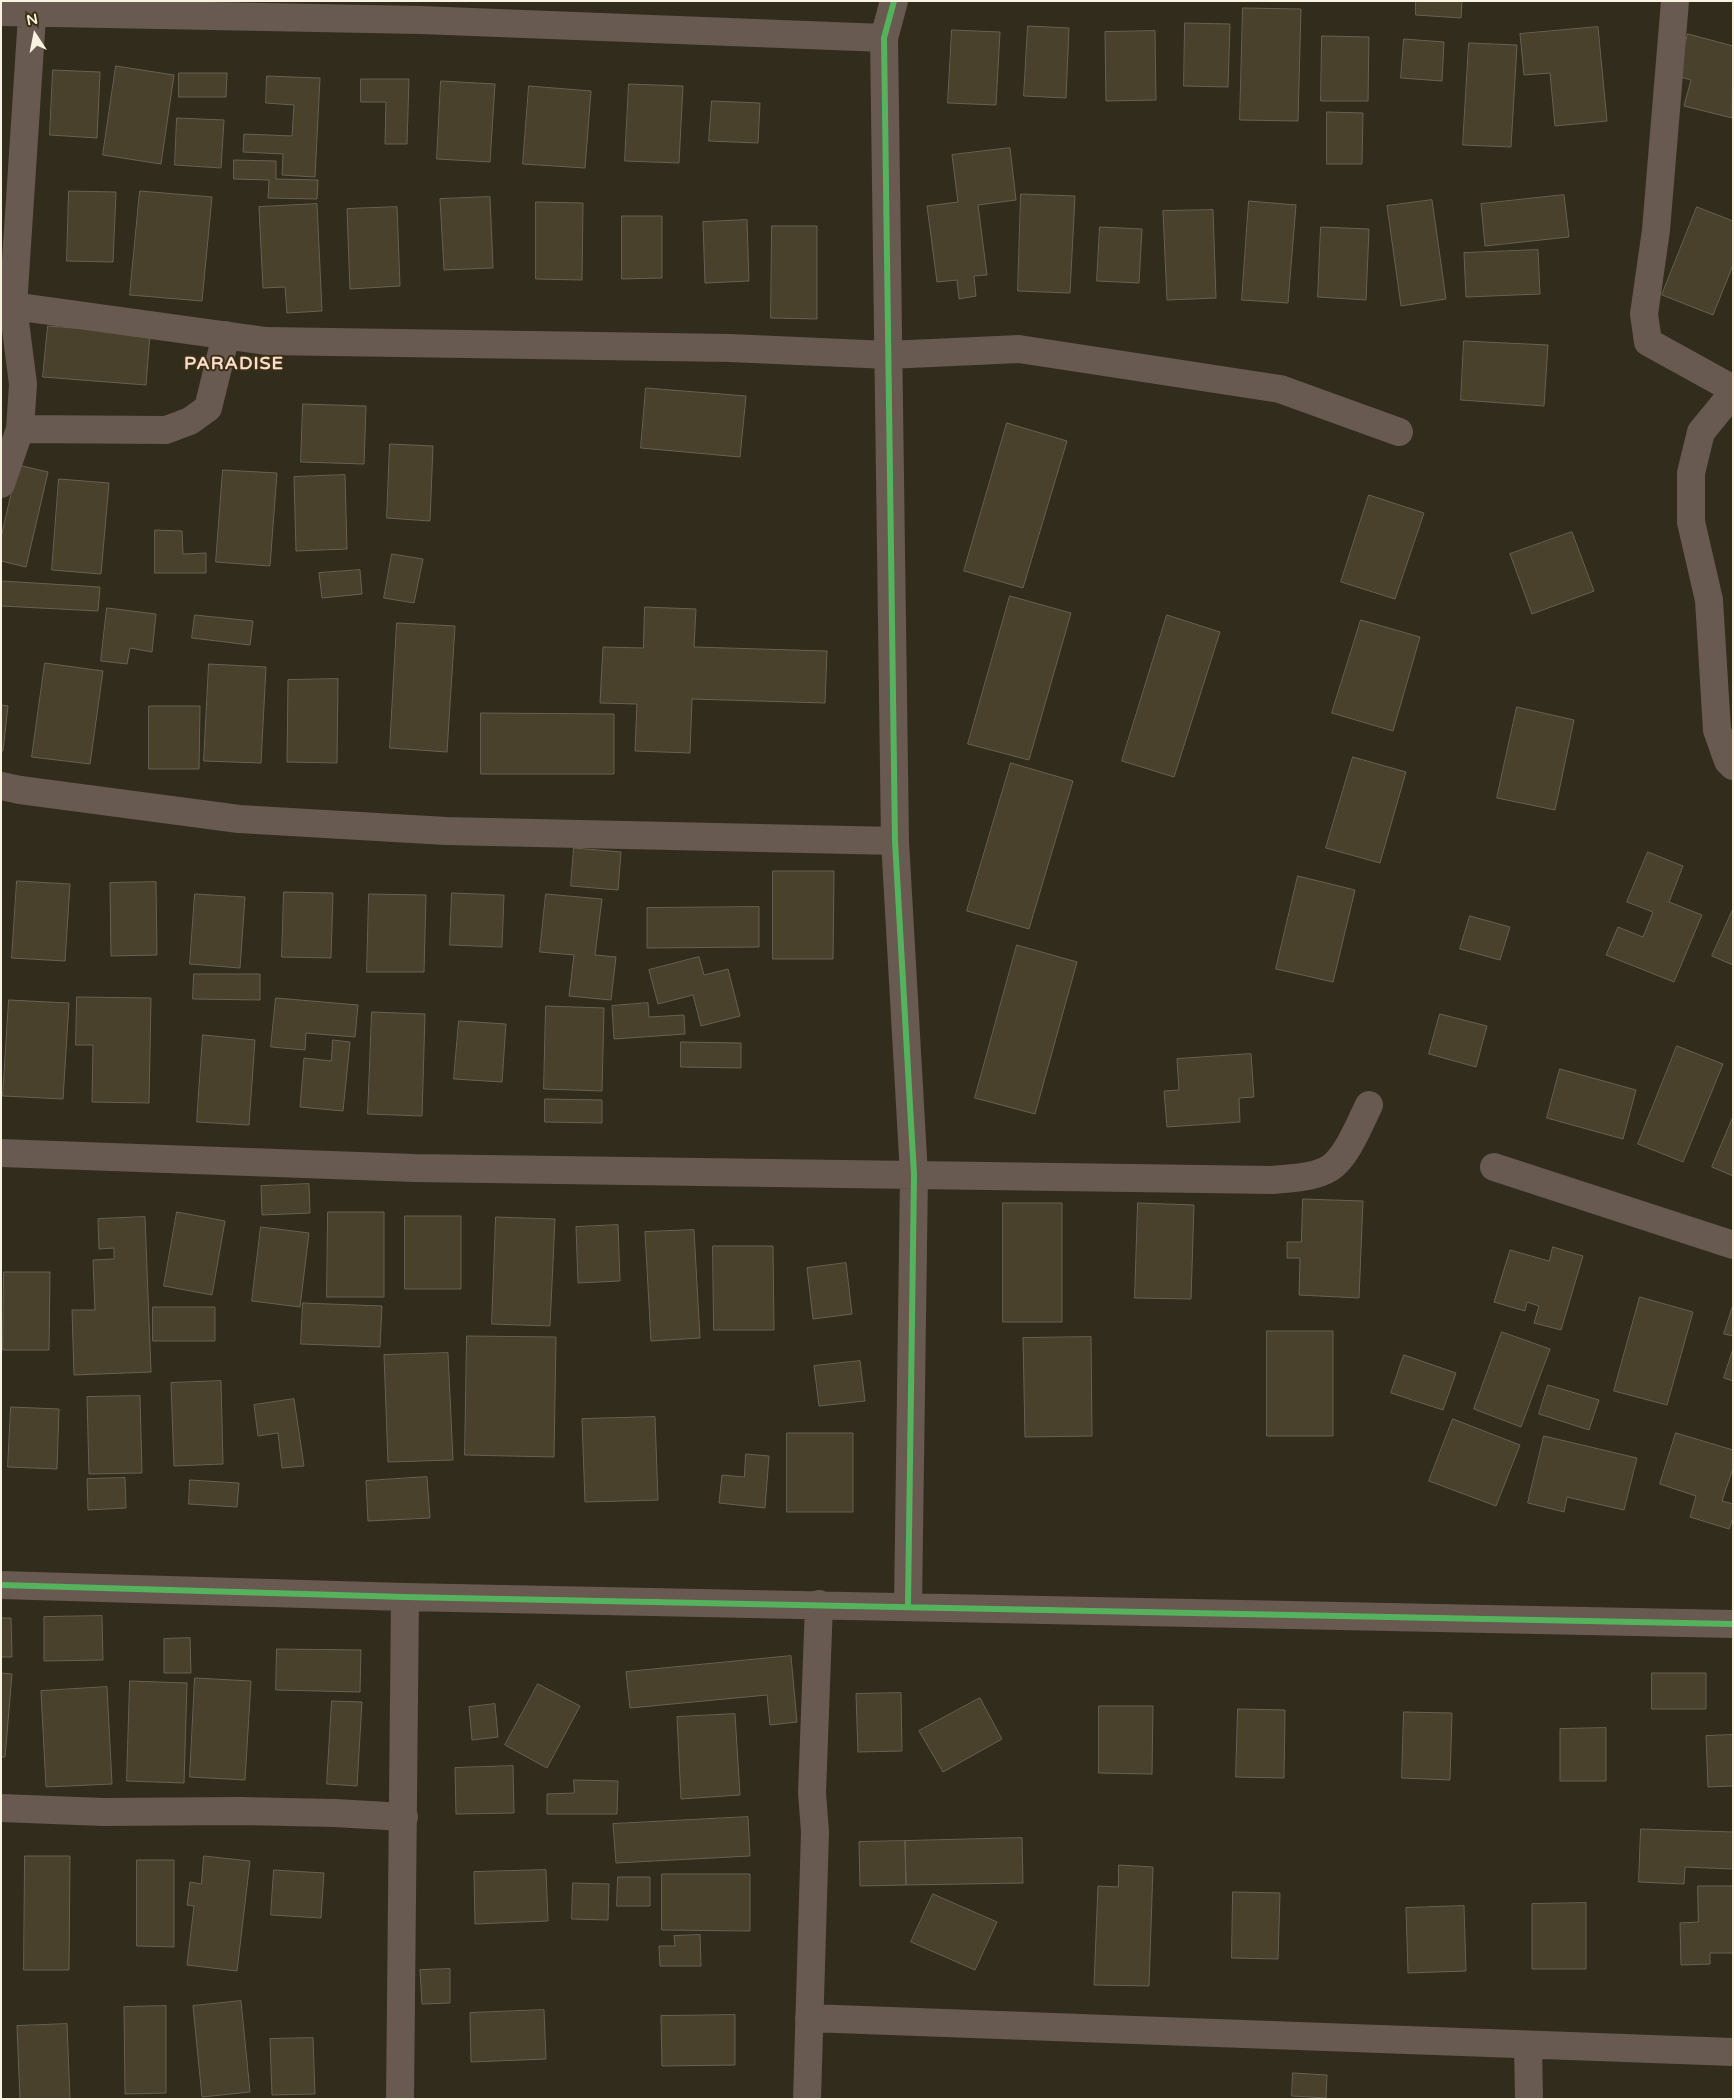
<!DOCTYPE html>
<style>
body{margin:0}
#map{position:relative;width:1734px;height:2100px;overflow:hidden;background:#322c1c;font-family:"Varela Round",sans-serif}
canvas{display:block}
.frame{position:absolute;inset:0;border:2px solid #faf2e1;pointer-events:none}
.north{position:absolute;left:10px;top:10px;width:50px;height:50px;-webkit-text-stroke:4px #3c3012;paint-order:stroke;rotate:349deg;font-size:14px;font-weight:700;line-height:20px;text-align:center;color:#faf2e1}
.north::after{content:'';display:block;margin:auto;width:18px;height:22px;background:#faf2e1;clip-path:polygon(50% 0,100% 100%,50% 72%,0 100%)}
</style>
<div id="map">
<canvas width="1734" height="2100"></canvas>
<div class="frame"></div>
<div class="north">N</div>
</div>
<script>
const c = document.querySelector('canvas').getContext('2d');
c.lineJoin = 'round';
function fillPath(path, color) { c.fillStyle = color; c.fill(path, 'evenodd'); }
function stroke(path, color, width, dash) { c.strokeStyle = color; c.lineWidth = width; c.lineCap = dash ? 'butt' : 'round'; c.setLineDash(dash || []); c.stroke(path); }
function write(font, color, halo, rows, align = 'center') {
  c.font = font + ' "Varela Round",sans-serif'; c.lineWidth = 4; c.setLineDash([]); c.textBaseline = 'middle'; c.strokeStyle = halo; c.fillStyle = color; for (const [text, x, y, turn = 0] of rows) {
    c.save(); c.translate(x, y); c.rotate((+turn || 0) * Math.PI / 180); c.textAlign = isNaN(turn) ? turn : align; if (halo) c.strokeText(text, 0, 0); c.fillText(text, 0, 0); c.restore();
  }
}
const building = new Path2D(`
 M1416 1H1462L1461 18 1416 15Z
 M1243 8 1301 9 1298 121 1240 120Z
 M1185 23 1230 24 1228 87 1184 86Z
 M1028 26 1069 28 1066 98 1024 96Z
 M1598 27 1607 121 1555 126 1550 73 1524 75 1520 34Z
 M952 30 1000 32 996 105 948 103Z
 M1155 31 1156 100 1106 101 1105 32Z
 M1688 34 1733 46 1732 118 1684 106 1691 80 1677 76Z
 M1322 36 1369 37 1368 101H1321Z
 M1404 39 1444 42 1442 81 1401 78Z
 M1469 43 1517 45 1511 147 1463 145Z
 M116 66 174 75 161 164 103 155Z
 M53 70 100 72 97 138 50 135Z
 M179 73H227L226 97H179Z
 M267 76 320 78 315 177 282 175 283 154 243 152 244 134 292 136 294 105 266 103Z
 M361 79H409L407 144H385L386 102H361Z
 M441 81 495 84 490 162 437 159Z
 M629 84 683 86 679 163 625 161Z
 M529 86 591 91 585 168 523 164Z
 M712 101 760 103 758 143 709 141Z
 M1327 112 1363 113 1362 164H1327Z
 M177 118 224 120 221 168 175 165Z
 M1010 148 1016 200 978 205 987 275 974 276 976 296 959 299 957 280 937 282 927 206 958 202 952 155Z
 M234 160 276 161V179L318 180 317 199 268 198 269 180 234 179Z
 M69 191 116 192 113 262 67 261Z
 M140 191 212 197 202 301 130 295Z
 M1021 194 1075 196 1070 293 1018 291Z
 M1564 195 1569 237 1485 246 1481 204Z
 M490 197 493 268 444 270 440 199Z
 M1432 200 1446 299 1401 306 1387 206Z
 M1249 201 1296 205 1288 303 1242 300Z
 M536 202 583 203 582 280 536 279Z
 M317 204 322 311 287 313 285 287 263 288 259 207Z
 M397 207 400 286 350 289 347 209Z
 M1697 207 1733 221V265L1713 315 1662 295Z
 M1213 210 1216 298 1167 300 1163 211Z
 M622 216H662V278L622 279Z
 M747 220 749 281 705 283 703 222Z
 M772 226H817V319L771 318Z
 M1100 227 1142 229 1139 283 1097 281Z
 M1321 227 1369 229 1366 300 1318 297Z
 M1538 250 1540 294 1466 297 1464 253Z
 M48 326 150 334 146 385 43 377Z
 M1464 341 1548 345 1544 406 1461 400Z
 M646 388 746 396 740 457 641 448Z
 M303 404 366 406 364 464 301 462Z
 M1007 423 1067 441 1023 588 964 571Z
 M390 444 433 446 430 521 387 518Z
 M18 465 48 472 26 567 1 561V538Z
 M223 470 277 473 270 566 216 562Z
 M345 475 347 549 296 551 294 477Z
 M59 479 109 483 101 574 52 570Z
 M1369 495 1424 513 1395 599 1341 582Z
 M155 530 182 531 183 554 206 553V573H155Z
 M1572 532 1594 591 1532 614 1510 554Z
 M392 554 423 559 414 603 384 598Z
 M360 570 362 594 322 598 319 573Z
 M1 581 100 587 98 611 1 606Z
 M1010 596 1071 613 1029 760 968 744Z
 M645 607 696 609 694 647 827 651 825 703 692 699 690 753 635 751 637 704 600 703 603 647 643 648Z
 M107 608 156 614 152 652 130 648 127 664 101 661Z
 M195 615 253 621 250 645 192 638Z
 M1167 615 1220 632 1174 777 1122 761Z
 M1361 620 1420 637 1393 731 1332 713Z
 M397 623 455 626 447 752 390 748Z
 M45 663 103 671 90 764 32 757Z
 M209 664 266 667 261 763 204 761Z
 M338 679 337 763 287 762 288 680Z
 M1 705 8 706 3 751H1Z
 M149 706H200L199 769H149Z
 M1517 707 1574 720 1555 810 1497 798Z
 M481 713 614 714V774H481Z
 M1353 757 1406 772 1380 863 1326 848Z
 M1011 763 1073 781 1029 929 967 911Z
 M574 848 621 852 618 890 571 886Z
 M1648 852 1683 866 1669 902 1702 915 1674 982 1606 955 1618 927 1643 937 1653 912 1627 902Z
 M773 871H834L833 959H773Z
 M1298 876 1355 890 1333 982 1276 969Z
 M17 881 70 884 65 961 12 958Z
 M156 882 157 955 111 956 110 883Z
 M284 892 333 893 331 958 282 957Z
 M452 893 504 895 502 947 450 945Z
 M195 894 245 897 240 968 190 964Z
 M369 894 426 895 424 972H367Z
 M546 894 602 899 595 955 616 957 611 1000 569 996 574 955 540 952Z
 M759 907V947L647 948V908Z
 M1733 909V965L1712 956Z
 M1470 916 1510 927 1500 960 1460 949Z
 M1017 945 1077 962 1035 1114 975 1098Z
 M699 957 704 975 728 969 740 1016 701 1026 693 995 658 1004 649 970Z
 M194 974H260V1000L193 999Z
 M77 997 151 998 149 1103 92 1102 93 1045H76Z
 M276 998 358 1005 355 1037 306 1033 305 1050 271 1047Z
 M9 1000 69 1003 63 1099 3 1096Z
 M648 1003 649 1017 684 1015 685 1034 614 1039 612 1006Z
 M546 1006 604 1008 602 1091 544 1089Z
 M372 1012 425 1014 422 1116 368 1114Z
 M1440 1014 1487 1026 1476 1067 1429 1054Z
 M459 1021 506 1024 502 1082 454 1079Z
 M203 1035 255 1040 249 1125 197 1122Z
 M333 1040 350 1042 343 1111 300 1107 304 1058 331 1061Z
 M681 1042 741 1043V1068L681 1067Z
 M1677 1046 1723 1064 1683 1162 1638 1144Z
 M1251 1054 1254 1097 1239 1098 1240 1122 1167 1127 1164 1091 1179 1090 1177 1059Z
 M1560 1069 1636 1090 1623 1139 1547 1118Z
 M545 1099 602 1100V1123L545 1122Z
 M1733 1117V1176L1712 1167Z
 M309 1184 310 1213 262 1215 261 1186Z
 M1303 1199 1363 1201 1359 1298 1299 1295 1300 1258H1287V1242H1301Z
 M1003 1203H1062V1322H1003Z
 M1138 1203 1194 1205 1191 1299 1135 1298Z
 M177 1212 225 1221 212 1295 164 1286Z
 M328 1212H384V1297H327Z
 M405 1216H461V1289H405Z
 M145 1217 151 1372 74 1375 72 1310H95L93 1260 114 1259V1248L99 1249 98 1219Z
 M496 1217 555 1219 550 1326 492 1324Z
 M618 1225 620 1281 578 1283 576 1227Z
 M261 1227 309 1233 300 1307 252 1301Z
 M694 1230 700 1338 651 1341 645 1232Z
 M713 1246H773L774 1330H714Z
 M1553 1247 1583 1256 1561 1330 1534 1323 1539 1306 1527 1302 1525 1311 1494 1302 1510 1250 1549 1261Z
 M846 1263 852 1314 813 1319 807 1268Z
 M4 1272H50L49 1350H3Z
 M1640 1297 1693 1312 1667 1405 1614 1391Z
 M303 1303 382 1306 380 1347 301 1344Z
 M1733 1305V1336L1724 1334Z
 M153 1307H215V1341H153Z
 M1267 1331H1333V1436H1267Z
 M1502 1332 1550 1349 1521 1427 1474 1409Z
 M467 1336 556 1337 554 1457 465 1455Z
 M1091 1337 1092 1436 1025 1437 1023 1338Z
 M1733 1349V1381L1724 1378Z
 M448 1353 453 1460 388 1462 384 1355Z
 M1404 1355 1456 1373 1443 1410 1391 1393Z
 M860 1361 865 1401 819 1406 814 1366Z
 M221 1381 223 1464 174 1466 171 1383Z
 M1548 1385 1599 1400 1589 1430 1539 1414Z
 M140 1396 142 1473 89 1474 87 1397Z
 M294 1399 304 1466 282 1468 278 1433 258 1436 254 1405Z
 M11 1407 59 1409 57 1469 8 1467Z
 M655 1417 658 1500 585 1502 582 1419Z
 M1453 1419 1520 1445 1496 1506 1429 1481Z
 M787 1433H853V1512H787Z
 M1676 1433 1733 1450V1468L1722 1501 1733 1504V1518L1729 1529 1690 1517 1696 1496 1660 1484Z
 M1544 1436 1637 1458 1624 1510 1567 1497 1564 1512 1528 1503Z
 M746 1454 769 1456 765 1508 719 1503 722 1475 744 1477Z
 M427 1477 430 1518 368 1521 366 1481Z
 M125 1478 126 1508 88 1510 87 1479Z
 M190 1480 239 1483 237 1507 189 1504Z
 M102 1616 103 1660 44 1661V1617Z
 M1 1618H11L12 1657H1Z
 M190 1638 191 1673H164V1639Z
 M277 1649 361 1650 360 1692 276 1690Z
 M791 1656 797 1722 770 1725 767 1695 630 1708 626 1672Z
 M1 1673 12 1674 5 1757H1Z
 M1652 1673H1706V1709H1652Z
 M195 1678 251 1681 245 1780 190 1777Z
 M130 1681 187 1683 184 1783 127 1781Z
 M538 1684 580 1706 547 1768 505 1745Z
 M107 1687 112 1784 46 1787 41 1691Z
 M901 1693 902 1751 858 1752 856 1694Z
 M980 1698 1002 1739 943 1772 919 1731Z
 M332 1701 362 1702 357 1786 327 1784Z
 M495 1704 498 1737 472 1740 469 1707Z
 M1099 1706H1153L1152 1774 1099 1773Z
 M1238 1709 1285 1710 1284 1778 1236 1777Z
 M1404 1712 1452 1713 1450 1780 1402 1778Z
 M735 1714 740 1795 681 1799 677 1717Z
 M1606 1728V1781H1560V1729Z
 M1733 1735V1786L1708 1787 1706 1736Z
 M513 1766 514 1813 456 1814 455 1768Z
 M574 1780 618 1781 617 1814H547V1794L574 1793Z
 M748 1817 750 1856 616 1863 613 1824Z
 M1641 1829 1733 1832V1869L1685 1867 1684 1884 1639 1882Z
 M1022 1838 1023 1883 906 1885 905 1841Z
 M905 1841 906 1885 860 1886 859 1842Z
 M25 1856H70L69 1970H24Z
 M204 1856 250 1861 237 1971 187 1965 194 1906 187 1905 190 1882 201 1884Z
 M137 1860H174V1947L137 1946Z
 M1119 1865 1153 1867 1149 1986 1094 1985 1098 1886 1118 1887Z
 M274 1870 324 1873 321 1918 271 1915Z
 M546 1870 548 1921 475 1924 474 1872Z
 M662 1874H750V1931L662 1930Z
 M618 1877H650V1906H617Z
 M573 1883 609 1884 608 1920 572 1919Z
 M1698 1886H1733V1953H1710V1964L1681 1965 1680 1923 1698 1922Z
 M1233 1892 1280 1893 1278 1959 1232 1958Z
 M933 1894 997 1922 975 1970 911 1942Z
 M1586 1903V1969H1532V1904Z
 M1464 1906 1466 1971 1408 1973 1406 1908Z
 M700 1935 701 1966H660L659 1946H675L674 1936Z
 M450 1969V2003L422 2004 420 1970Z
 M241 2001 250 2092 202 2097 193 2006Z
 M166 2006V2093L125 2094 124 2007Z
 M544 2010 546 2059 471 2062 470 2013Z
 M735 2015V2065L662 2066 661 2016Z
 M67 2024 70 2099H20L17 2026Z
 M313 2038 315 2094 272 2095 270 2039Z
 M1293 2073 1327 2075 1326 2098 1292 2096Z`);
const minor = new Path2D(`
 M894 1 884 38 895 841 914 1175 908 1606
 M1675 1 1656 230 1644 314 1648 342 1733 389
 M1 12 421 20 884 38
 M13 306 266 341 730 348 888 355 1019 349 1280 389 1399 432
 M1733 393 1701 432 1691 473V522L1709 600 1717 730 1728 761 1733 766
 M20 429 166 430 190 421 208 408 226 335
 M1 484 20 429 23 384 13 306 33 1
 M1 786 20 790 239 819 446 831 895 841
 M1 1153 414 1168 1273 1180C1291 1178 1314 1178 1330 1168 1347 1157 1360 1123 1369 1105
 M1494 1167 1733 1245
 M1 1585 405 1597 1733 1624
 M1 1808 103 1812 240 1811 335 1813 404 1817
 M809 2018 1733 2052
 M1528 2045 1529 2099
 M400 2099 405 1597
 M807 2099 815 1832 812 1793 819 1604`);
const cycleway = new Path2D(`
 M894 1 884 38 895 841 914 1175 908 1606
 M1 1585 405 1597 1733 1624`);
const districtNames = [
 ["PARADISE",234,364]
];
fillPath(building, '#49412b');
stroke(building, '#666154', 1);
stroke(minor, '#685951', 28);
stroke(cycleway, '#56b35d', 6);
c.letterSpacing = '1px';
write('bold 18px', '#fddcd1', '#3c3012', districtNames);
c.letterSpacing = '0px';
</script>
